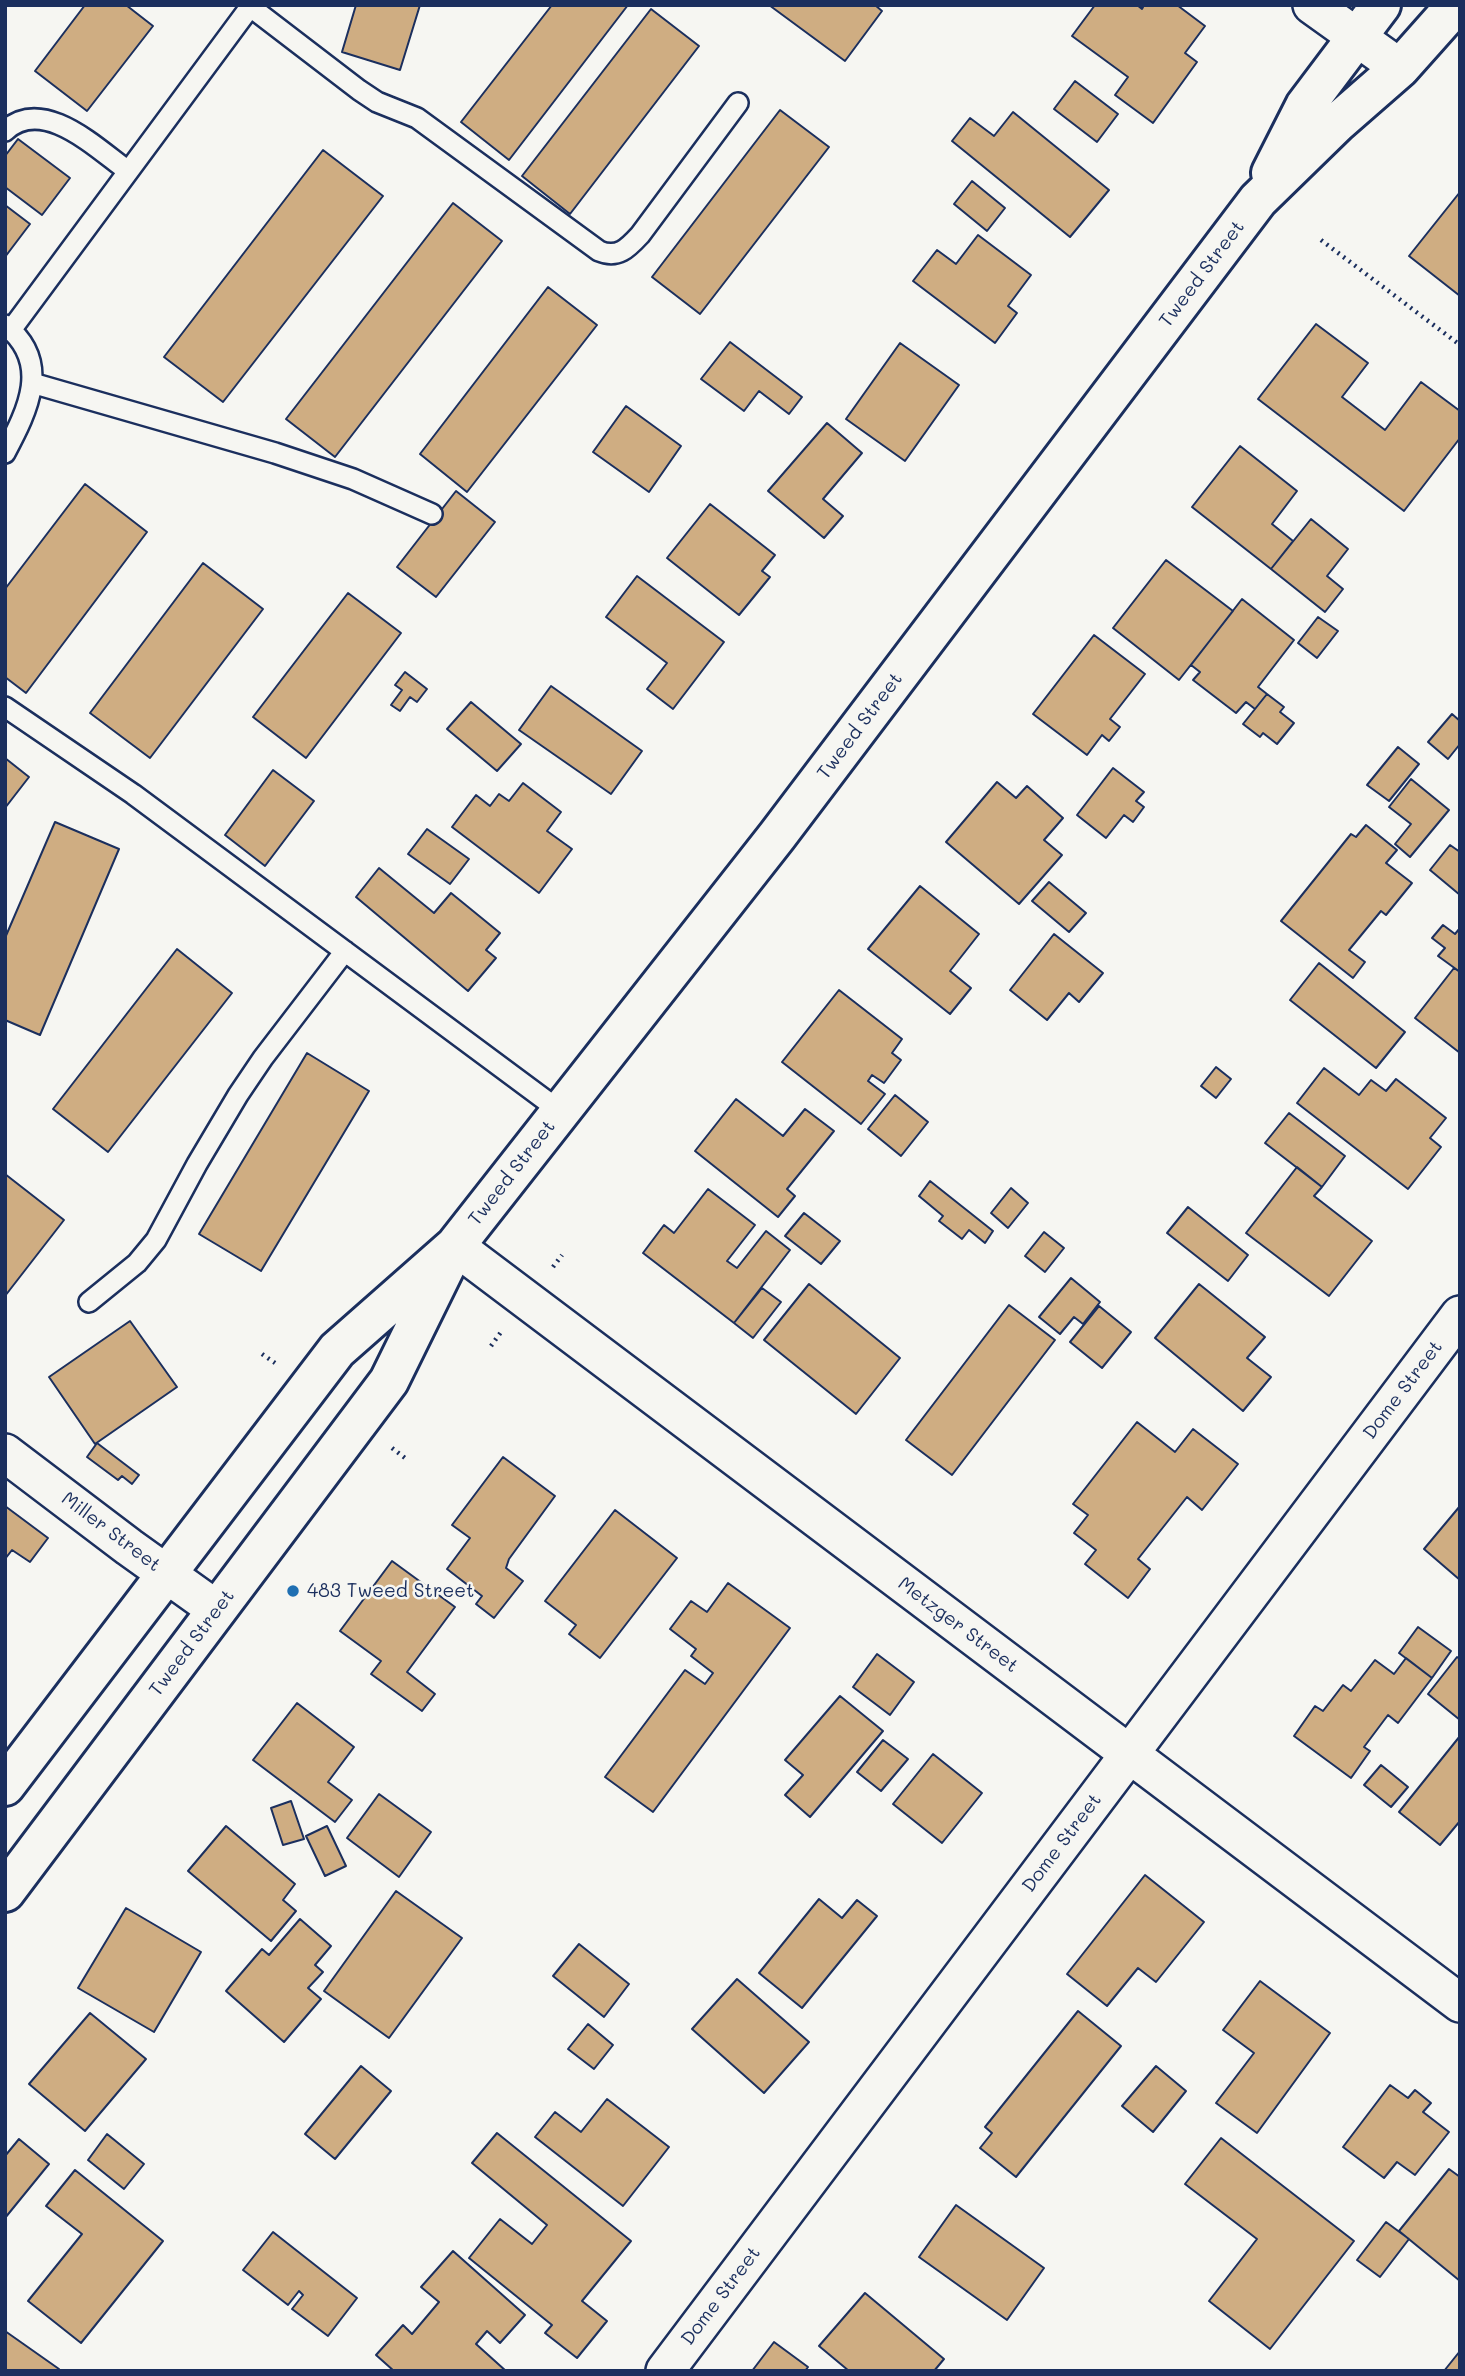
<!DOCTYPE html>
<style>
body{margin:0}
#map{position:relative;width:1465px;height:2376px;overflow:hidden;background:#f6f6f2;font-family:Mali,sans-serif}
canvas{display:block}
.frame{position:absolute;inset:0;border:7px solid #1b2f5e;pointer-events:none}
</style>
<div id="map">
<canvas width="1465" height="2376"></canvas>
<div class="frame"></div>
</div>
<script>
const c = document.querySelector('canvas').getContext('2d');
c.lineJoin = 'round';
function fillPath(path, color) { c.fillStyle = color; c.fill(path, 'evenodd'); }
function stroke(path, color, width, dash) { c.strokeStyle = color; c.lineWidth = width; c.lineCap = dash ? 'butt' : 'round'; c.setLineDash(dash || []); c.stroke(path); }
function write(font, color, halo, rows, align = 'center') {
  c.font = font + ' Mali,sans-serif'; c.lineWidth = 5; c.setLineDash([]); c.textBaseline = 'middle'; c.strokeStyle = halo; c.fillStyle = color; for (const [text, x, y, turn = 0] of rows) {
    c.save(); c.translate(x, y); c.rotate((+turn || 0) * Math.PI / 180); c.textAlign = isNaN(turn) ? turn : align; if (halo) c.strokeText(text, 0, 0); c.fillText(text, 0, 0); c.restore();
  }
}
const building = new Path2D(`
 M85 5H126L153 26 87 111 35 71Z
 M356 5H420L400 70 342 52Z
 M552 5H628L509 160 461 122Z
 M769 5H875L882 11 845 61Z
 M1095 5H1137L1142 9 1144 5H1177L1205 26 1185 53 1197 62 1153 123 1115 95 1128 77 1072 36Z
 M651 9 699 46 570 214 522 176Z
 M1075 81 1118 114 1097 142 1054 109Z
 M780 110 829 147 700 314 652 277Z
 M1013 112 1109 190 1070 237 952 141 970 118 994 136Z
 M18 139 70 178 42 215 5 187V156Z
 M323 150 383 196 223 402 164 357Z
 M972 181 1005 208 987 231 954 204Z
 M1460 192V296L1409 256Z
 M453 203 502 241 335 457 286 419Z
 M5 205 30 224 5 257Z
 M978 235 1031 275 1008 306 1017 313 995 343 913 281 937 250 956 264Z
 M548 287 597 325 467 492 420 454Z
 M1316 324 1368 363 1342 397 1385 430 1421 382 1460 411V438L1404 511 1258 399Z
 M730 342 802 397 789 414 759 391 744 411 701 379Z
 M900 343 959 385 905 461 846 419Z
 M626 406 681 446 649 492 593 452Z
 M827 423 862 453 823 499 843 516 824 538 768 491Z
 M1240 446 1297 491 1272 524 1293 541 1271 569 1192 507Z
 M85 484 147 532 26 693 5 677V589Z
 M456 491 495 522 436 597 397 567Z
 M710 504 775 555 762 571 770 577 739 615 667 558Z
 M1311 519 1348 549 1327 576 1343 589 1325 612 1271 569Z
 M1166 560 1233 611 1179 680 1113 628Z
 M203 563 263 609 150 758 90 713Z
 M637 576 724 642 673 709 647 689 667 663 606 617Z
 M348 593 401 633 306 758 253 717Z
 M1242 599 1294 640 1258 687 1267 694 1255 709 1246 702 1236 713 1193 680 1200 672 1191 665Z
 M1318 617 1338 631 1317 658 1298 643Z
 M1094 635 1145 674 1110 719 1120 727 1109 741 1102 735 1087 755 1033 714Z
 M405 672 427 689 417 702 410 697 400 711 391 705 402 690 395 685Z
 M551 686 642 751 611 794 519 730Z
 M1267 694 1284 707 1280 712 1294 723 1277 744 1263 733 1260 737 1243 724Z
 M471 702 521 744 497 771 447 729Z
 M1452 714 1460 721V744L1448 759 1428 742Z
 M1398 747 1419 764 1389 801 1367 785Z
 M5 758 29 777 5 808Z
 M1113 768 1144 792 1136 801 1144 807 1133 822 1124 815 1106 838 1077 815Z
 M273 770 314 801 265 866 225 835Z
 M1411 779 1449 810 1410 857 1395 844 1411 824 1389 807Z
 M997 782 1016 798 1027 786 1063 818 1044 840 1062 855 1019 904 946 842Z
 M523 783 561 812 547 831 572 849 539 893 452 827 476 795 490 806 499 794 509 801Z
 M55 822 119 849 40 1035 5 1020V938Z
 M1366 825 1397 850 1386 863 1412 883 1386 915 1381 911 1349 950 1365 962 1353 978 1281 921 1351 834 1356 837Z
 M427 829 469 859 450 884 408 854Z
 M1450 845 1460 852V895L1430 870Z
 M379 868 434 913 451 893 500 933 486 950 496 958 468 991 356 897Z
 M1049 882 1086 913 1069 932 1032 901Z
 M920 886 979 934 950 971 971 988 950 1014 868 949Z
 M1443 925 1455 934 1460 928V972L1438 956 1445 948 1432 938Z
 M1054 934 1103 973 1079 1002 1069 993 1047 1020 1010 990Z
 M177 949 232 993 108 1152 53 1109Z
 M1319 963 1405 1032 1376 1068 1290 1000Z
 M1454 968 1460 972V1053L1415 1018Z
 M839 990 902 1039 892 1053 901 1060 884 1083 872 1075 868 1081 885 1094 861 1124 782 1062Z
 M307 1053 369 1091 261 1271 199 1234Z
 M1216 1067 1231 1079 1216 1098 1201 1086Z
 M1324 1068 1359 1095 1371 1080 1386 1091 1396 1079 1446 1118 1430 1138 1441 1147 1408 1189 1297 1103Z
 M895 1095 928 1122 901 1156 868 1129Z
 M736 1099 783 1136 805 1109 834 1131 787 1189 795 1196 778 1217 695 1151Z
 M1289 1113 1345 1156 1322 1187 1265 1143Z
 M1297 1167 1322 1187 1314 1196 1372 1241 1329 1296 1246 1233Z
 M5 1174 64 1220 5 1296Z
 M930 1181 993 1231 985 1243 969 1230 962 1239 939 1221 943 1216 919 1196Z
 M1011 1188 1028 1203 1008 1228 991 1213Z
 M708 1189 755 1225 727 1261 737 1268 766 1231 790 1250 734 1323 643 1253 664 1225 674 1233Z
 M1188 1207 1248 1255 1228 1281 1167 1233Z
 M804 1213 840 1241 821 1264 785 1236Z
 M1044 1232 1064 1248 1045 1272 1025 1256Z
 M1071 1278 1100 1302 1083 1324 1074 1317 1060 1334 1039 1317Z
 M809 1284 900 1358 856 1414 764 1340Z
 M1199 1284 1265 1337 1247 1358 1271 1377 1243 1411 1155 1338Z
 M762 1288 781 1302 753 1338 734 1323Z
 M1009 1305 1055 1340 952 1475 906 1440Z
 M1099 1306 1131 1332 1102 1368 1070 1342Z
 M130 1321 177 1387 95 1444 49 1377Z
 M1137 1422 1175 1452 1193 1429 1238 1464 1202 1510 1187 1497 1138 1559 1150 1569 1128 1598 1085 1564 1096 1550 1074 1533 1088 1515 1073 1504Z
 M97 1443 139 1475 132 1484 122 1476 118 1480 87 1457Z
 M503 1457 555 1496 509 1559 506 1568 523 1581 494 1618 476 1604 482 1596 447 1569 470 1538 452 1525Z
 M5 1506 48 1538 30 1562 12 1550 5 1559Z
 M1460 1506V1580L1424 1549Z
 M615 1510 677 1558 600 1658 569 1634 576 1625 545 1601Z
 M392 1561 455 1607 407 1672 435 1694 422 1711 371 1674 381 1661 340 1631Z
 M728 1583 790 1628 653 1812 605 1777 685 1670 705 1684 713 1673 691 1656 696 1649 670 1629 691 1601 707 1612Z
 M1418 1627 1451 1651 1432 1678 1399 1653Z
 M877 1654 914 1682 890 1715 853 1687Z
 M1457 1657 1460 1659V1720L1428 1694Z
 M1406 1658 1432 1678 1398 1723 1388 1715 1364 1747 1370 1751 1351 1778 1294 1736 1315 1706 1323 1711 1343 1685 1351 1691 1375 1660 1394 1674Z
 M840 1696 883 1731 810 1817 785 1795 803 1775 785 1760Z
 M297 1703 354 1747 328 1782 352 1800 335 1822 253 1760Z
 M1460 1736V1821L1440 1845 1399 1812Z
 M883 1740 908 1759 881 1791 857 1772Z
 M933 1754 982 1793 942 1843 893 1804Z
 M1381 1765 1408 1787 1391 1807 1364 1785Z
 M379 1794 431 1832 399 1877 347 1838Z
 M291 1801 304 1839 283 1845 271 1808Z
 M226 1826 295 1884 283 1900 296 1911 271 1941 188 1871Z
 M327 1826 346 1866 325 1876 306 1836Z
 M1145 1875 1204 1922 1156 1982 1138 1968 1107 2006 1067 1974Z
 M396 1891 462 1938 389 2038 324 1991Z
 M819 1899 842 1918 857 1900 877 1916 802 2008 759 1973Z
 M126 1908 201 1952 154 2032 78 1988Z
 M300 1919 331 1946 315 1965 323 1972 308 1988 321 1999 284 2042 226 1991 262 1949 269 1955Z
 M579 1944 629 1984 604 2017 553 1976Z
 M737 1979 809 2042 764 2093 692 2029Z
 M1260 1981 1330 2033 1257 2133 1216 2103 1254 2053 1223 2030Z
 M1078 2011 1121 2046 1016 2177 980 2148 992 2133 985 2127Z
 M90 2013 146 2059 85 2131 29 2084Z
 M588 2024 613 2045 594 2069 568 2049Z
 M361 2066 391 2091 335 2159 305 2134Z
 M1156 2066 1186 2091 1153 2132 1122 2106Z
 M1390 2085 1408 2098 1415 2090 1431 2103 1423 2112 1449 2132 1415 2175 1397 2162 1384 2178 1343 2147Z
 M607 2099 669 2147 623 2206 535 2137 555 2112 581 2132Z
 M497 2133 631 2241 582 2301 607 2321 577 2358 545 2333 552 2325 469 2258 500 2219 532 2244 547 2225 472 2163Z
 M107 2134 144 2164 124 2189 88 2160Z
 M1221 2138 1354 2241 1270 2349 1209 2301 1257 2239 1185 2184Z
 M19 2139 49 2164 5 2218V2156Z
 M1449 2169 1460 2177V2281L1399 2231Z
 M75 2170 163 2241 81 2343 28 2301 82 2234 46 2206Z
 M956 2205 1044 2268 1007 2320 919 2257Z
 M1386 2222 1409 2239 1380 2277 1357 2260Z
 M273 2232 357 2298 328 2336 292 2309 303 2295 299 2291 288 2305 243 2270Z
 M453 2251 525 2315 500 2343 487 2331 476 2344 506 2371H394L376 2355 403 2325 412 2334 439 2302 421 2287Z
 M865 2293 944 2359 934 2371H849L819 2346Z
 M5 2331 59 2369 58 2371H5Z
 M774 2342 808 2367 805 2371H752Z
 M1460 2351V2371H1444Z`);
const path = new Path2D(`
 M1321 240 1460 345
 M553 1267 562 1255
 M491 1346 501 1332
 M262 1354 275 1363
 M392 1448 405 1458`);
const service = new Path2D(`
 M248 5 359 90 377 102 417 118 599 251C618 259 628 248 640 235L738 103
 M5 131C43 95 97 149 128 171
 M5 325C52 362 28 410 5 453
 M11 330 250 7
 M32 383 275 453 353 479 432 514
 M5 707 133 794 560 1111
 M89 1302 137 1263 156 1240 197 1164 238 1095 263 1058 345 951`);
const minor = new Path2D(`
 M1312 5 1400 68
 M455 1246 1460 2003
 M5 1453 129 1547 217 1610
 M665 2371 1460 1315`);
const secondary = new Path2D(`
 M1271 173 1305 106 1381 5
 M5 1786 337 1350 455 1246 777 836 1258 200 1337 123 1400 68 1456 5
 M5 1892 389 1381 448 1261`);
const markers = [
 [293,1591,7,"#1f6fb2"]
];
const streetNames = [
 ["Tweed Street",1202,274,-53],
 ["Tweed Street",860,726,-53],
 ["Tweed Street",512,1173,-52],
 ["Dome Street",1403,1390,-53],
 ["Miller Street",111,1532,37],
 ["Metzger Street",958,1625,37],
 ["Tweed Street",192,1643,-53],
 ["Dome Street",1062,1843,-53],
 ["Dome Street",721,2296,-53]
];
const poiNames = [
 ["483 Tweed Street",307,1591]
];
fillPath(building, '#cfad82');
stroke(building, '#1b2f5e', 2);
stroke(service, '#1b2f5e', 24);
stroke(minor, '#1b2f5e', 42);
stroke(secondary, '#1b2f5e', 44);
stroke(path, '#1b2f5e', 4.5, [2, 5]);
stroke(service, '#f6f6f2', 19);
stroke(minor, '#f6f6f2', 37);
stroke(secondary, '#f6f6f2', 38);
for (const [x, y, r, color] of markers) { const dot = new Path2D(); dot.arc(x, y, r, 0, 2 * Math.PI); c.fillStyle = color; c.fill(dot); stroke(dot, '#f6f6f2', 2.5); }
write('19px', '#1b2f5e', '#f6f6f2', streetNames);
write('19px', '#1b2f5e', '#f6f6f2', poiNames, 'left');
</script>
